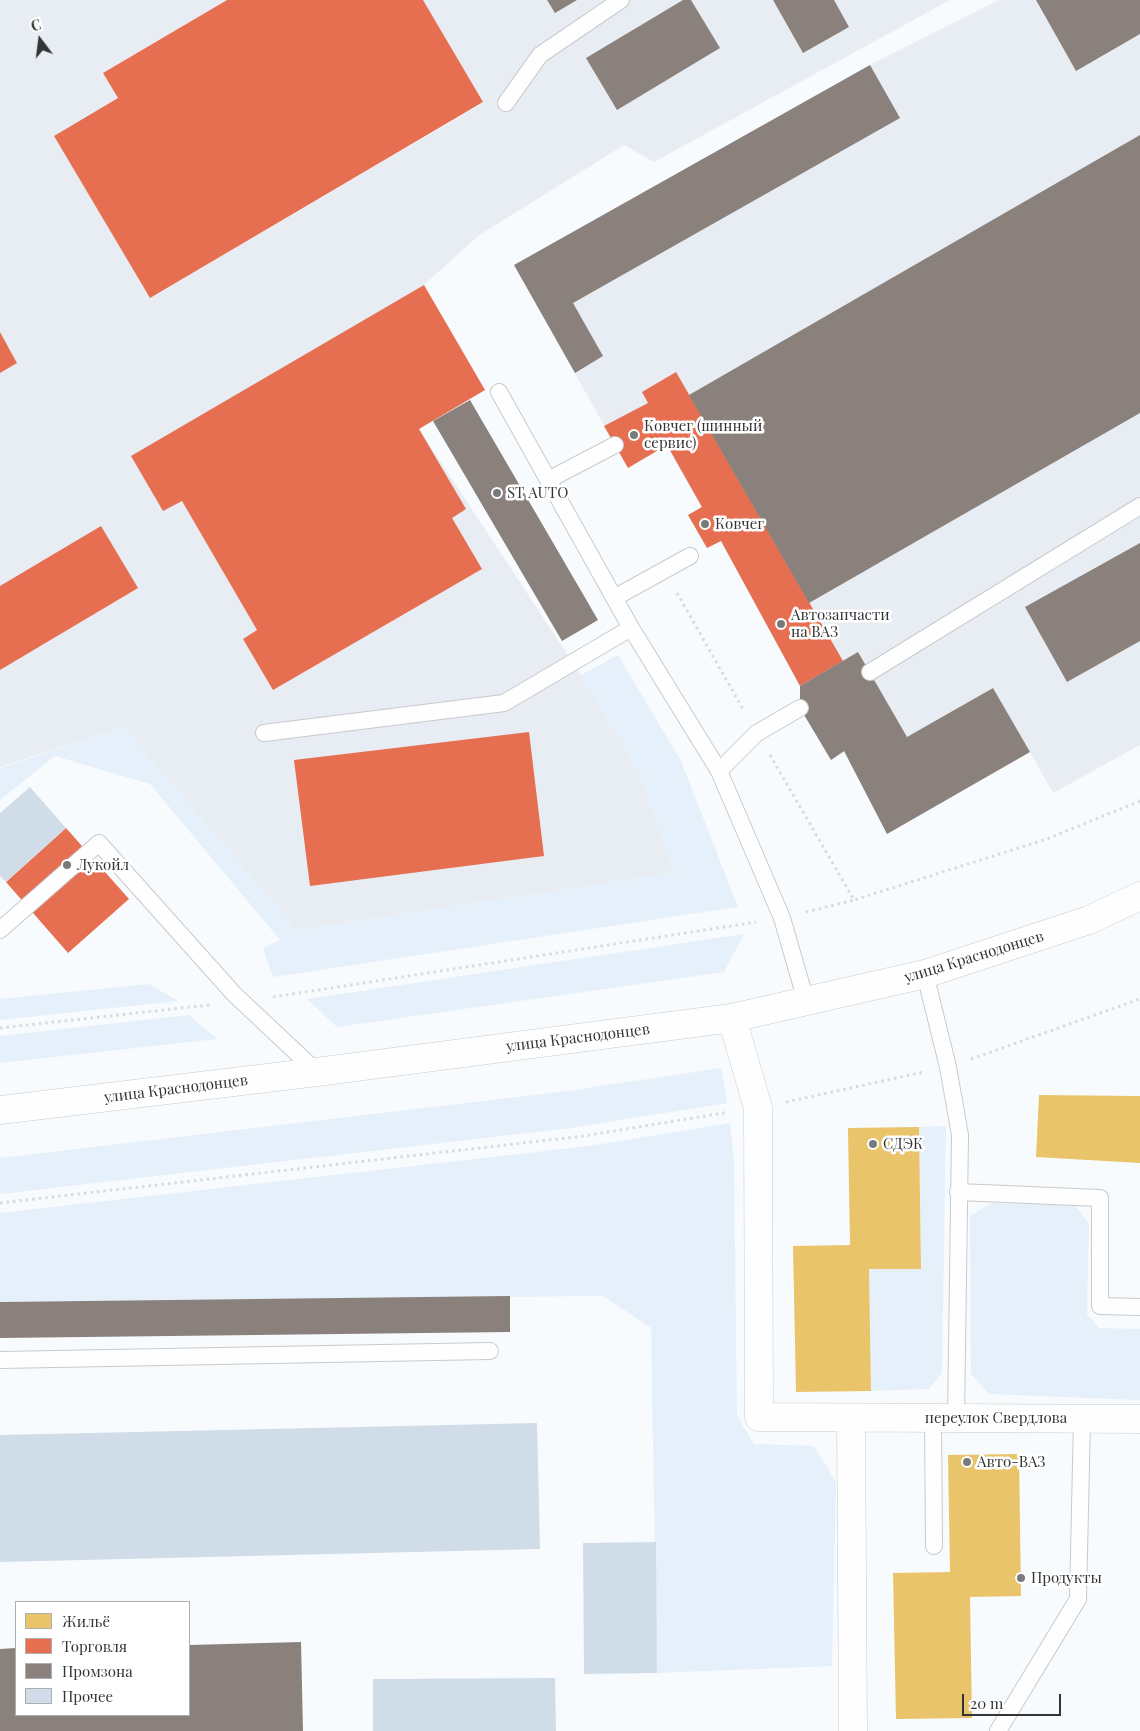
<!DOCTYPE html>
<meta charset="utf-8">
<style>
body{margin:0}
#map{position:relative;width:1140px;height:1731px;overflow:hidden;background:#f8fbfd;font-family:"Playfair Display",serif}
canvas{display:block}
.legend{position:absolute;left:15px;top:1601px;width:175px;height:115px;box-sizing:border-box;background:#fff;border:1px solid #adaeaf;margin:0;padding:6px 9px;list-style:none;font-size:15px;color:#333436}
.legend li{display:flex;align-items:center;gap:10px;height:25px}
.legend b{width:25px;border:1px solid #adaeaf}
.north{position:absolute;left:15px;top:15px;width:50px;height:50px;-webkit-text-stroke:4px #fff;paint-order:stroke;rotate:345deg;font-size:14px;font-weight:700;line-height:20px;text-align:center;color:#333436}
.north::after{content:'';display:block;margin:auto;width:18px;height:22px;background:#333436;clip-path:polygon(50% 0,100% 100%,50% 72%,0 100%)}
.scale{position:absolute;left:962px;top:1694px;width:99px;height:22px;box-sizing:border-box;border:2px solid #333436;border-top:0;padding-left:6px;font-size:15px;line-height:18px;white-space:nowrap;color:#333436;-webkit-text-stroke:4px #fff;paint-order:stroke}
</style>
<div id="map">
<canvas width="1140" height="1731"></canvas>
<ul class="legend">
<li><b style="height:14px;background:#e9c46a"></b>Жильё</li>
<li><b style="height:14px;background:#e76f51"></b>Торговля</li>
<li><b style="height:14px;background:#8a817c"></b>Промзона</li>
<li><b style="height:14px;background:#d0dde9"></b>Прочее</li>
</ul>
<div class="north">С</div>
<div class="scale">20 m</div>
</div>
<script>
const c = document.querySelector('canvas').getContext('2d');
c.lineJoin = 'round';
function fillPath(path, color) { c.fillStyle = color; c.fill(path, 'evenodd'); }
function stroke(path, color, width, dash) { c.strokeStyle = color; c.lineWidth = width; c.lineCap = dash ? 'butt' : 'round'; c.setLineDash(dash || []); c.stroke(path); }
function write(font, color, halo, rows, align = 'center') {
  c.font = font + ' "Playfair Display",serif'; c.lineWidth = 5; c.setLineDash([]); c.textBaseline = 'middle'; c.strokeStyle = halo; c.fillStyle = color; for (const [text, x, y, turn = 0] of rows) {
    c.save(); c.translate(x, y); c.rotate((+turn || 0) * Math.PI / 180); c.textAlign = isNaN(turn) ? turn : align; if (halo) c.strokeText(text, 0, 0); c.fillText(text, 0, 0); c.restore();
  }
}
const built = new Path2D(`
 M0 0H227L103 73 118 98 54 136 150 298 483 103 423 0H950L654 162 624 145 478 236 424 285 485 390 419 429 581 675 641 776 674 873 297 930 123 727 0 767V373L17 363 0 332Z
 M999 0H1140V745L1053 793 1030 752 887 834 845 752 831 760 800 708V686L721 541 707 548 688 515 701 507 667 445 628 468 514 265 870 65Z`);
const green = new Path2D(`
 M618 655 681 761 738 907 273 977 263 948 280 940 150 784 55 756 0 800V768L123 727 297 930 674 873 641 776 581 675Z
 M744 934 724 972 337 1027 307 999Z
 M149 984 178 1001 0 1020V999Z
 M189 1015 217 1039 0 1063V1036Z
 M721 1068 727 1103 571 1128 0 1194V1158L568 1091Z
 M730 1123 734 1160 737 1416 754 1444 814 1446 836 1482 832 1666 657 1673 651 1328 603 1296 0 1302V1213L589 1146Z
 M946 1126 942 1373 929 1389 871 1391 869 1269 921 1268 919 1127Z
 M992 1203 1075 1205 1089 1224 1087 1314 1099 1328 1140 1329V1400L989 1394 971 1374 970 1216Z`);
const homes = new Path2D(`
 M1039 1095 1140 1096V1163L1036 1157Z
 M919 1127 921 1269H869L871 1391 796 1392 793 1246 850 1245 848 1128Z
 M1019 1454 1021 1596 970 1597 972 1718 896 1719 893 1573 950 1572 948 1455Z`);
const shops = new Path2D(`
 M227 0H423L483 102 150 298 54 136 118 98 103 73Z
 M424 285 485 390 419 429 466 509 452 518 482 569 273 690 243 639 257 630 182 501 163 511 131 456Z
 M0 332 17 363 0 373Z
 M676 372 843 661 800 686 721 541 707 548 688 515 702 507 667 445 628 468 604 426 648 403 642 392Z
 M101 526 138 588 0 670V586Z
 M529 732 544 856 310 886 294 760Z
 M66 828 129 899 68 953 6 882Z`);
const industry = new Path2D(`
 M547 0H577L555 13Z
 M683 0H691L720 48 617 110 586 58Z
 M773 0H834L849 27 803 53Z
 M1036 0H1140V34L1076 71Z
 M870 65 900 118 573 303 603 356 575 373 514 265Z
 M1140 135V413L809 603 689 395Z
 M470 400 598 620 562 641 433 421Z
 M1140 543V641L1067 682 1025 607Z
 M858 652 907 737 993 688 1030 752 887 834 844 751 831 760 800 708V686Z
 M510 1296V1332L0 1338V1302Z
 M301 1642 303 1731H0V1649L16 1648V1715H189V1645Z`);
const building = new Path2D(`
 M30 787 66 828 6 882 0 876V813Z
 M537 1423 540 1549 0 1562V1435Z
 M656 1542 657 1673 584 1674 583 1543Z
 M555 1678 556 1731H373V1679Z`);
const path = new Path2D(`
 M677 593 744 711
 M770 755 854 900 1047 839 1140 801
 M806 912 854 900
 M273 997 756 922
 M0 1028 209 1005
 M971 1059 1140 999
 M786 1102 924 1072
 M0 1203 584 1136 729 1112`);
const lane = new Path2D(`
 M506 103 540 55 621 0
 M499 392 631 628 719 771 782 918 806 1001
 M548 480 615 445
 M614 598 690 556
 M870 672 1140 506
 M264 733 504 703 631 628
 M719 771 757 733 800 708
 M0 930 99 843 234 994 317 1072
 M925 974 948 1067 960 1135 956 1419
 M958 1192 1100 1198V1306L1140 1307
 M0 1360 490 1351
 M933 1418 934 1546
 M998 1731 1078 1599 1082 1419`);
const street = new Path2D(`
 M732 1018 758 1108 759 1417 1140 1419
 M851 1418 853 1731`);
const secondary = new Path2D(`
 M0 1110 317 1072 732 1018 925 974 1089 920 1140 896`);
const markers = [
 [634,435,5,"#787a7c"],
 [497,493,5,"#787a7c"],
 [705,524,5,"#787a7c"],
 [781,624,5,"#787a7c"],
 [67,865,5,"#787a7c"],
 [873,1144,5,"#787a7c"],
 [967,1462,5,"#787a7c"],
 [1021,1578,5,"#787a7c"]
];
const poiNames = [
 ["Ковчег (шинный",644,426],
 ["сервис)",644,443],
 ["ST AUTO",507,493],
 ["Ковчег",715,524],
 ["Автозапчасти",791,615],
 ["на ВАЗ",791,632],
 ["Лукойл",77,865],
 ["СДЭК",883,1144],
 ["Авто-ВАЗ",977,1462],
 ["Продукты",1031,1578]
];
const streetNames = [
 ["улица Краснодонцев",974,957,-17],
 ["улица Краснодонцев",578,1038,-7],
 ["улица Краснодонцев",176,1089,-7],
 ["переулок Свердлова",996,1418]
];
fillPath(built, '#e7edf3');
fillPath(green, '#e5f0fa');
fillPath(homes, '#e9c46a');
fillPath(shops, '#e76f51');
fillPath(industry, '#8a817c');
fillPath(building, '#d0dde9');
stroke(lane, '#c8cacb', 18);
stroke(street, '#c8cacb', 29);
stroke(secondary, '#c8cacb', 29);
stroke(path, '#d9dada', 3, [2.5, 4]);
stroke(lane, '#fefeff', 16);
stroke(street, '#fefeff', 28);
stroke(secondary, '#fefeff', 28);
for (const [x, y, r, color] of markers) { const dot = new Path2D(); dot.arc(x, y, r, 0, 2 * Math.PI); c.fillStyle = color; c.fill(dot); stroke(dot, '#fff', 2); }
write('15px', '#333436', '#fff', poiNames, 'left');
write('15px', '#333436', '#fff', streetNames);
</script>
